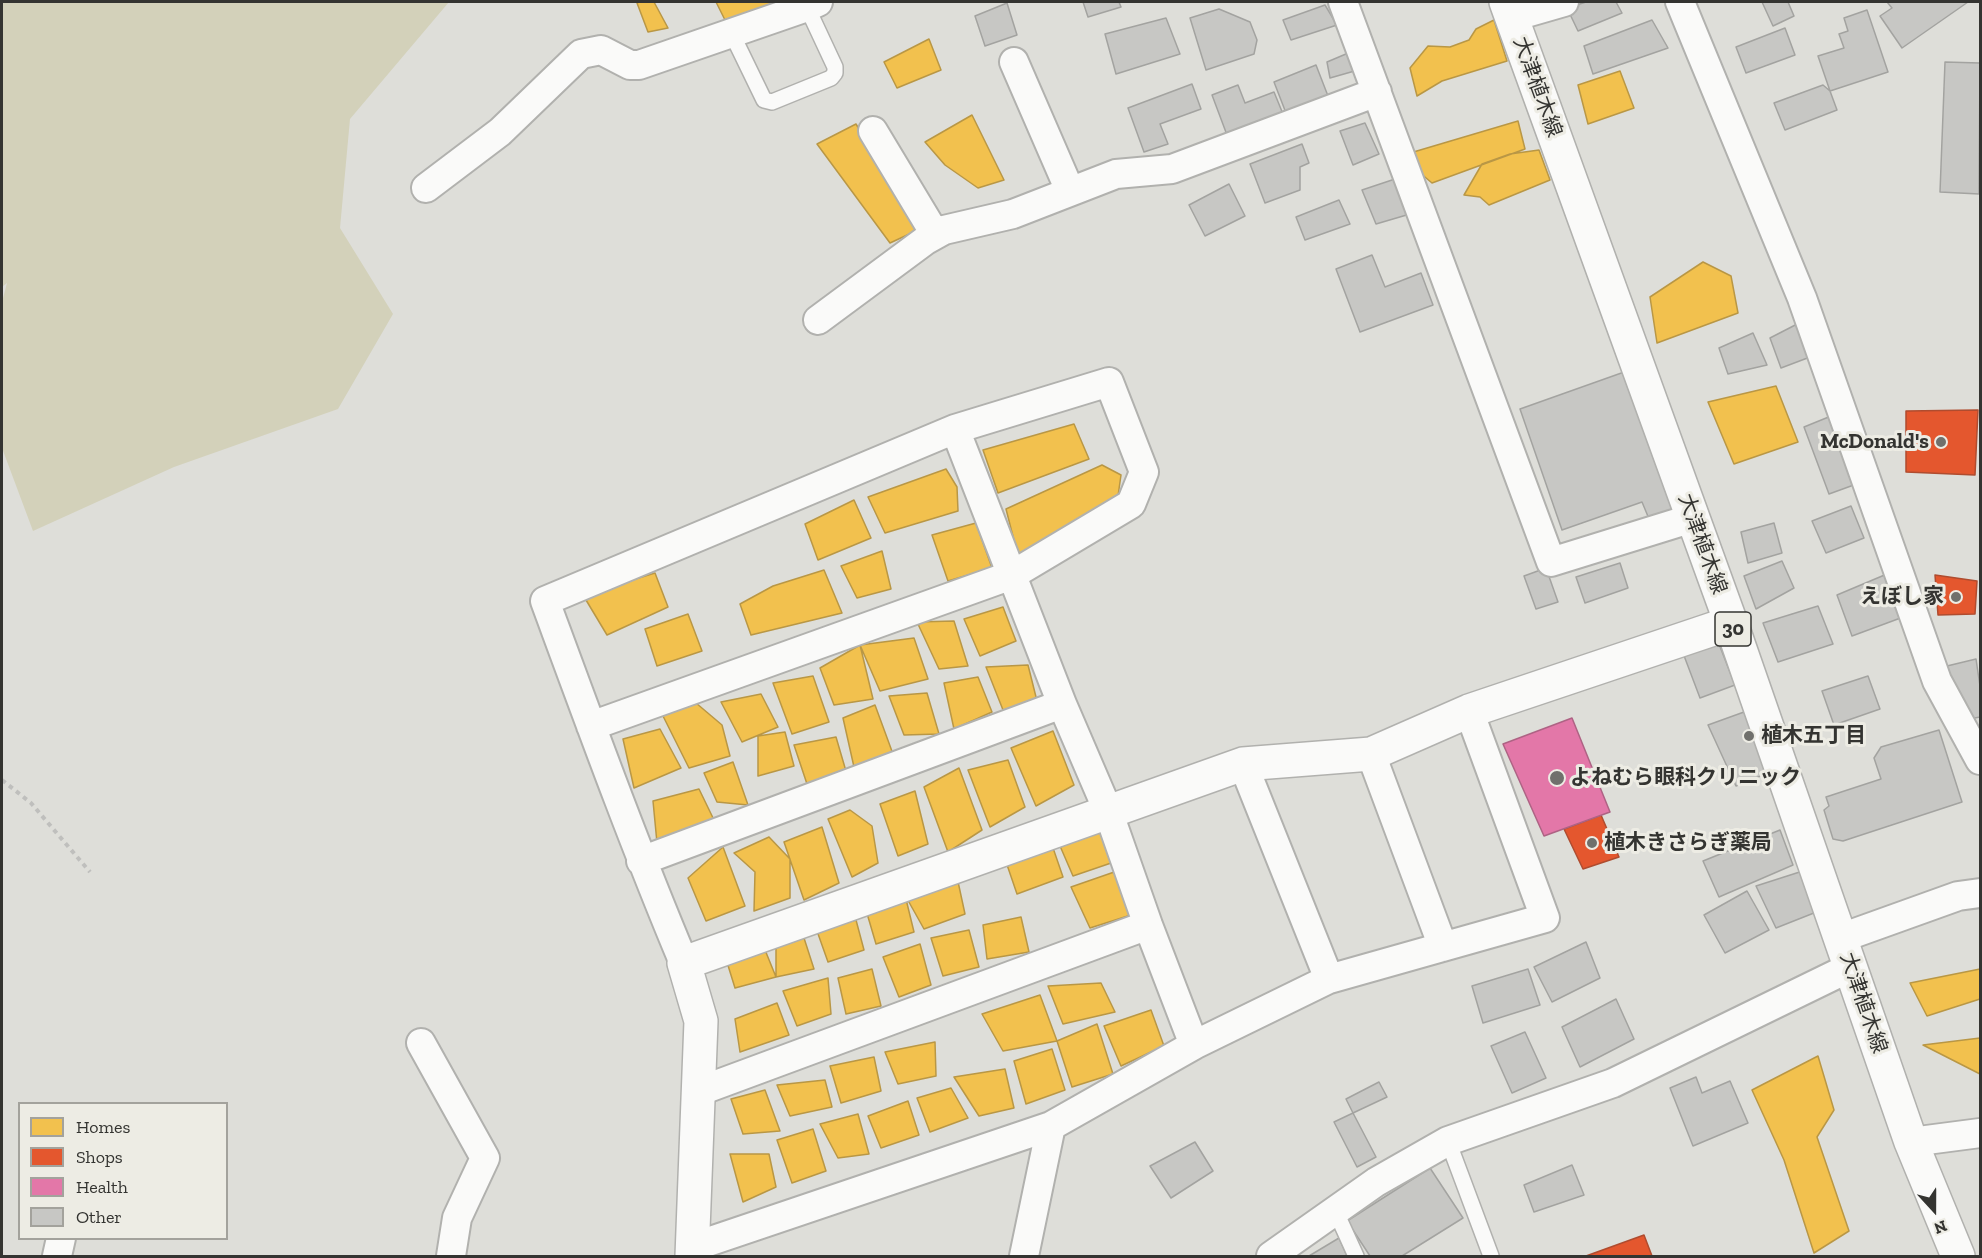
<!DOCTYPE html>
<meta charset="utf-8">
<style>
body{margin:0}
#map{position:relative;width:1982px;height:1258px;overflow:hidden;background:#deded9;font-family:"Zilla Slab",serif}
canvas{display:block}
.frame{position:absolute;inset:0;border:3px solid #343431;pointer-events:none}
.legend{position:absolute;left:18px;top:1102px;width:210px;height:138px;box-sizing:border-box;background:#edece4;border:2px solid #a3a29c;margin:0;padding:8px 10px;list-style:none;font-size:18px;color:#343431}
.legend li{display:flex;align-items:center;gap:12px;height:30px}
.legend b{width:30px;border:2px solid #a3a29c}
.north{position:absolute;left:1904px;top:1180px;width:60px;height:60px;-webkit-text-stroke:4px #edece4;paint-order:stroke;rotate:159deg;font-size:16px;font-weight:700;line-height:24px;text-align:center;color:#343431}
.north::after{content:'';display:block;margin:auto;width:21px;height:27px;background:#343431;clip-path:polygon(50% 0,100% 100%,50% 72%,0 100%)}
</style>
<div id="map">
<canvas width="1982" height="1258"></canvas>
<div class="frame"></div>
<ul class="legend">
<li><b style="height:16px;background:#f2c14e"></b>Homes</li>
<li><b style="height:16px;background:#e4572e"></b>Shops</li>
<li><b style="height:16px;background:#e377a8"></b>Health</li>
<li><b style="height:16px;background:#c7c7c4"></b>Other</li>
</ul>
<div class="north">N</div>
</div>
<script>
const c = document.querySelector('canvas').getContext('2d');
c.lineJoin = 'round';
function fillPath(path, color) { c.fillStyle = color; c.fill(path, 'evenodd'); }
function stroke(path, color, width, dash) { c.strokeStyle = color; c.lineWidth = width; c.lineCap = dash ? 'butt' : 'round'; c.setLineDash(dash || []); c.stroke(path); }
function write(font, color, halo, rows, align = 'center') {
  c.font = font + ' "Zilla Slab","Noto Sans JP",serif'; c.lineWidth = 6; c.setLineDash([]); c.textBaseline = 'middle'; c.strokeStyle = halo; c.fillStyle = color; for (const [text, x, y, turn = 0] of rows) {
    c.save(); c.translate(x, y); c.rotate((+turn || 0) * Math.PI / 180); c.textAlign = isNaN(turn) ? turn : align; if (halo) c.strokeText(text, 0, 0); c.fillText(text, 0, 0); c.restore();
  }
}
const green = new Path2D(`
 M2 2H449L350 119 340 228 393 314 338 409 174 467 33 531 2 448V302L7 283 2 287Z`);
const homes = new Path2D(`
 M639 2H654L668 28 648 32 637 3Z
 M716 2H770L776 18 732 34Z
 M1494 20 1507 61 1442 81 1417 96 1410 68 1428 46 1450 47 1469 40 1476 29Z
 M929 39 941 70 897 88 884 62Z
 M1620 71 1634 108 1588 124 1578 85Z
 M972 115 1004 180 978 188 945 165 925 142Z
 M1518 121 1525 149 1432 183 1400 156Z
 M856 124 918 230 890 243 817 144Z
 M1539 150 1550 180 1489 205 1480 197 1464 195 1482 164 1510 154Z
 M1703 262 1731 276 1738 313 1657 343 1650 297Z
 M1776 386 1798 442 1734 464 1708 402Z
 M1074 424 1089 459 998 493 983 450Z
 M1102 465 1121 475 1117 503 1018 556 1006 509Z
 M946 469 957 487 958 511 885 533 868 497Z
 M854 500 871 538 818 560 805 524Z
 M976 523 992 568 948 581 932 535Z
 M882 551 891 589 857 598 841 566Z
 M824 570 842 613 751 635 740 604 773 586Z
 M655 573 668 607 607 635 583 595Z
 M1003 607 1016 641 980 656 964 619Z
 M688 614 702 651 657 666 645 629Z
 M954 621 968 666 939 669 917 622Z
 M914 638 928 679 880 691 860 645Z
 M860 645 873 699 834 705 820 668Z
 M1028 665 1037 701 1005 715 986 667Z
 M813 676 829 722 792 734 773 683Z
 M978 677 992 712 954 729 944 683Z
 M927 693 939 734 904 735 889 696Z
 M761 694 778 727 742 742 721 702Z
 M696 703 722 725 730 756 689 768 662 714Z
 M875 705 893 754 854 767 843 718Z
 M660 729 681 768 634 788 623 739Z
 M1053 731 1074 785 1036 806 1011 748Z
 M785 732 794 766 758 776V736Z
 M836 737 848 778 807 784 794 745Z
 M1008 760 1025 807 990 827 968 770Z
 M733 762 748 805 717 802 704 773Z
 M959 768 982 830 948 852 924 787Z
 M699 789 715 822 657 843 653 801Z
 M915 791 928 844 898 856 880 804Z
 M850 810 872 826 878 863 852 877 828 819Z
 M1103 821 1117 861 1073 876 1057 839Z
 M822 827 839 883 804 900 784 842Z
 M769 837 790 859V898L754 911 755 872 734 853Z
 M1052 845 1063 877 1017 894 1004 856Z
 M723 847 745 906 706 921 688 878Z
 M1120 870 1131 915 1090 928 1071 887Z
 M957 877 965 914 924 929 905 895Z
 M905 895 914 932 876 944 866 910Z
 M1021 917 1029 952 987 959 983 925Z
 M856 920 864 950 828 962 817 931Z
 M969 930 979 967 943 976 931 938Z
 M804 938 814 969 776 977V942Z
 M920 944 931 985 899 997 883 957Z
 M763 945 776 977 735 988 726 959Z
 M872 969 881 1006 846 1014 838 978Z
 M1980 969V999L1927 1016 1910 983Z
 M828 978 831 1014 797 1026 783 991Z
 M1101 983 1115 1012 1063 1024 1048 986Z
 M1040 995 1057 1041 1003 1051 982 1014Z
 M777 1003 789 1035 740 1052 735 1019Z
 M1151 1010 1164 1046 1121 1066 1104 1026Z
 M1097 1024 1113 1074 1072 1087 1057 1041Z
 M1980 1038V1074L1923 1045Z
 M935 1042 936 1076 898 1084 885 1052Z
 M1052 1049 1065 1090 1026 1104 1014 1061Z
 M1818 1056 1834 1110 1817 1137 1849 1231 1814 1253 1784 1160 1752 1090Z
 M874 1057 881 1091 841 1103 830 1066Z
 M1005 1069 1014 1108 979 1116 954 1077Z
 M825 1080 832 1107 790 1116 777 1085Z
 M951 1088 968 1118 930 1132 917 1098Z
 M765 1090 780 1131 743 1134 731 1099Z
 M908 1101 919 1135 881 1148 868 1116Z
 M858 1114 869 1154 838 1158 820 1124Z
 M813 1129 826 1171 792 1183 777 1140Z
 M730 1154H769L776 1187 743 1202Z`);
const shops = new Path2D(`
 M1978 410 1975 475 1906 472V411Z
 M1935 575 1977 581 1975 614 1938 615Z
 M1601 815 1619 857 1583 869 1564 829Z
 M1644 1235 1652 1256H1586Z`);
const health = new Path2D(`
 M1572 718 1610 812 1544 836 1503 744Z`);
const building = new Path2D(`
 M1083 2H1119L1121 7 1088 17Z
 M1586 2H1616L1622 13 1578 31 1567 8Z
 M1762 2H1788L1794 16 1773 26Z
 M1887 2H1968L1902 48 1880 16 1892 8Z
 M1007 3 1017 35 985 46 975 16Z
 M1325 5 1337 25 1291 40 1283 20Z
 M1219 9 1250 22 1257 40 1254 54 1206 70 1190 18Z
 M1867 10 1888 72 1830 91 1818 56 1844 48 1839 34 1848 31 1844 18Z
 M1166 18 1180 54 1116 74 1105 34Z
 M1652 20 1668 48 1593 74 1584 46Z
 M1785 28 1795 55 1746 73 1736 47Z
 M1353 51 1358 70 1330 78 1327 62Z
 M1945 62 1980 63 1979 194 1940 192Z
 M1316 65 1328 96 1286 113 1274 82Z
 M1192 84 1201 109 1160 124 1168 144 1144 152 1128 108Z
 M1238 85 1245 103 1274 92 1283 114 1227 135 1212 95Z
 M1823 85 1830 91 1837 110 1785 130 1774 103Z
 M1365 123 1379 154 1353 165 1340 131Z
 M1302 144 1309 163 1300 167V190L1265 203 1250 164Z
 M1395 179 1410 214 1376 224 1362 190Z
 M1229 184 1245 216 1205 236 1189 205Z
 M1339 200 1350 224 1305 240 1296 217Z
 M1372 255 1385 287 1421 273 1433 305 1360 332 1336 269Z
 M1803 321 1818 354 1781 368 1770 338Z
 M1753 333 1767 365 1728 374 1719 348Z
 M1627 371 1684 512 1652 526 1642 502 1562 530 1520 409Z
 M1836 414 1862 482 1829 494 1804 427Z
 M1851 506 1864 538 1826 553 1812 521Z
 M1774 523 1782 553 1748 563 1741 532Z
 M1782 561 1794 588 1756 609 1744 576Z
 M1620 563 1628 588 1585 603 1576 577Z
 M1546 568 1558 602 1536 609 1524 576Z
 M1894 571 1914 613 1852 636 1837 595Z
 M1818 606 1833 644 1778 662 1763 623Z
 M1717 639 1735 685 1700 698 1683 653Z
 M1976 659 1980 686V717L1964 720 1947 666Z
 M1868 676 1880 709 1834 725 1822 691Z
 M1744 712 1768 773 1736 786 1708 725Z
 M1939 730 1962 802 1843 841 1833 839 1824 810 1829 806 1826 797 1881 779 1874 758 1881 747Z
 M1780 830 1793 865 1719 897 1703 861Z
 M1809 869 1824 909 1776 928 1756 886Z
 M1747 891 1769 930 1725 953 1704 915Z
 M1586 942 1600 978 1552 1002 1534 967Z
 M1528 969 1540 1005 1483 1023 1472 986Z
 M1616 999 1634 1039 1580 1067 1562 1027Z
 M1525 1032 1546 1078 1512 1093 1491 1046Z
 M1696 1077 1702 1093 1730 1081 1748 1123 1693 1146 1670 1088Z
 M1379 1082 1387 1097 1353 1113 1346 1099Z
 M1353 1113 1376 1157 1357 1167 1334 1122Z
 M1195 1142 1213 1171 1171 1198 1150 1166Z
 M1572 1165 1584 1195 1534 1212 1524 1185Z
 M1430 1168 1463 1218 1402 1256H1370L1347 1221Z
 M1339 1238 1347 1256H1309Z`);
const path = new Path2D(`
 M2 780 31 803 90 872`);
const lane = new Path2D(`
 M732 34 764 100 772 102 831 78 835 73V67L807 7
 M1448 1141 1491 1256
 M1334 1212 1341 1223 1356 1256`);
const street = new Path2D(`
 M1343 2 1551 562 1693 518
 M1680 2 1802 298 1937 681 1980 760
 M1512 17 1564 2
 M1014 62 1070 191
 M873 131 935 234
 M426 188 500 132 581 54 601 50 630 65H639L807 7 818 2
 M818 320 926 240 944 230 1013 214 1116 174 1172 169 1377 92
 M955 429 1062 704 1108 811 1148 925 1194 1045
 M591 726 1012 575 1131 504 1144 472 1109 382 955 429 545 601C590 723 634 844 684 963
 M1371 754 1443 947
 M1243 764 1329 979
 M641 861 1062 704
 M1841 938 1958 896 1980 893
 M421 1043 485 1158 457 1218 451 1256
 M697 1092 1148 925
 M1051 1126 1194 1045 1329 979 1545 918 1469 711
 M1911 1142 1980 1133
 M693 1247 1051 1126 1024 1256
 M57 1256 61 1238
 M1271 1256 1376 1182 1448 1141 1613 1083 1851 967`);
const secondary = new Path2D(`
 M692 1256 701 1021 684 963 1243 764 1371 754 1469 711 1731 623`);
const primary = new Path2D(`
 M1506 2 1731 623 1911 1142 1958 1256`);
const markers = [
 [1941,442,6,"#70706c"],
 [1956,597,6,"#70706c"],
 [1749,736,6,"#70706c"],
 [1557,778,8,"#70706c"],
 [1592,843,6,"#70706c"]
];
const shields = [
 [1733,629,36]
];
const shieldNames = [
 ["30",1733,629]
];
const streetNames = [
 ["大津植木線",1537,87,70],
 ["大津植木線",1702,544,70],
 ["大津植木線",1863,1003,71]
];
const poiNames = [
 ["McDonald's",1929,442,"right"],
 ["えぼし家",1944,597,"right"],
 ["植木五丁目",1761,736],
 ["よねむら眼科クリニック",1570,778],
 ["植木きさらぎ薬局",1604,843]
];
fillPath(green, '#d3d1ba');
fillPath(homes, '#f2c14e');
stroke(homes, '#b99745', 1.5);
fillPath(shops, '#e4572e');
stroke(shops, '#af4c2f', 1.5);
fillPath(health, '#e377a8');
stroke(health, '#ae6384', 1.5);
fillPath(building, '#c7c7c4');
stroke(building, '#a3a3a0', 1.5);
stroke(lane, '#b1b1ae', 18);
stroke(street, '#b1b1ae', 32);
stroke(secondary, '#b1b1ae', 36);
stroke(primary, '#b1b1ae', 36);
stroke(path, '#bfbfbd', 4, [4.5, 4.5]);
stroke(lane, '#fafaf9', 15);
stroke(street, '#fafaf9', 28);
stroke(secondary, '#fafaf9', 33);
stroke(primary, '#fafaf9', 33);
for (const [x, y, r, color] of markers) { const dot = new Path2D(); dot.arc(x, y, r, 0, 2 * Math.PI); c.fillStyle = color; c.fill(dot); stroke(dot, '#edece4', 2); }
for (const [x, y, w] of shields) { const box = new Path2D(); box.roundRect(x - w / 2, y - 17, w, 34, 4.5); c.fillStyle = '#edece4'; c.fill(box); stroke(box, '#343431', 1.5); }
write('bold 20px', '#343431', null, shieldNames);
write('21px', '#343431', '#edece4', streetNames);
write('bold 21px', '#343431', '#edece4', poiNames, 'left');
</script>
